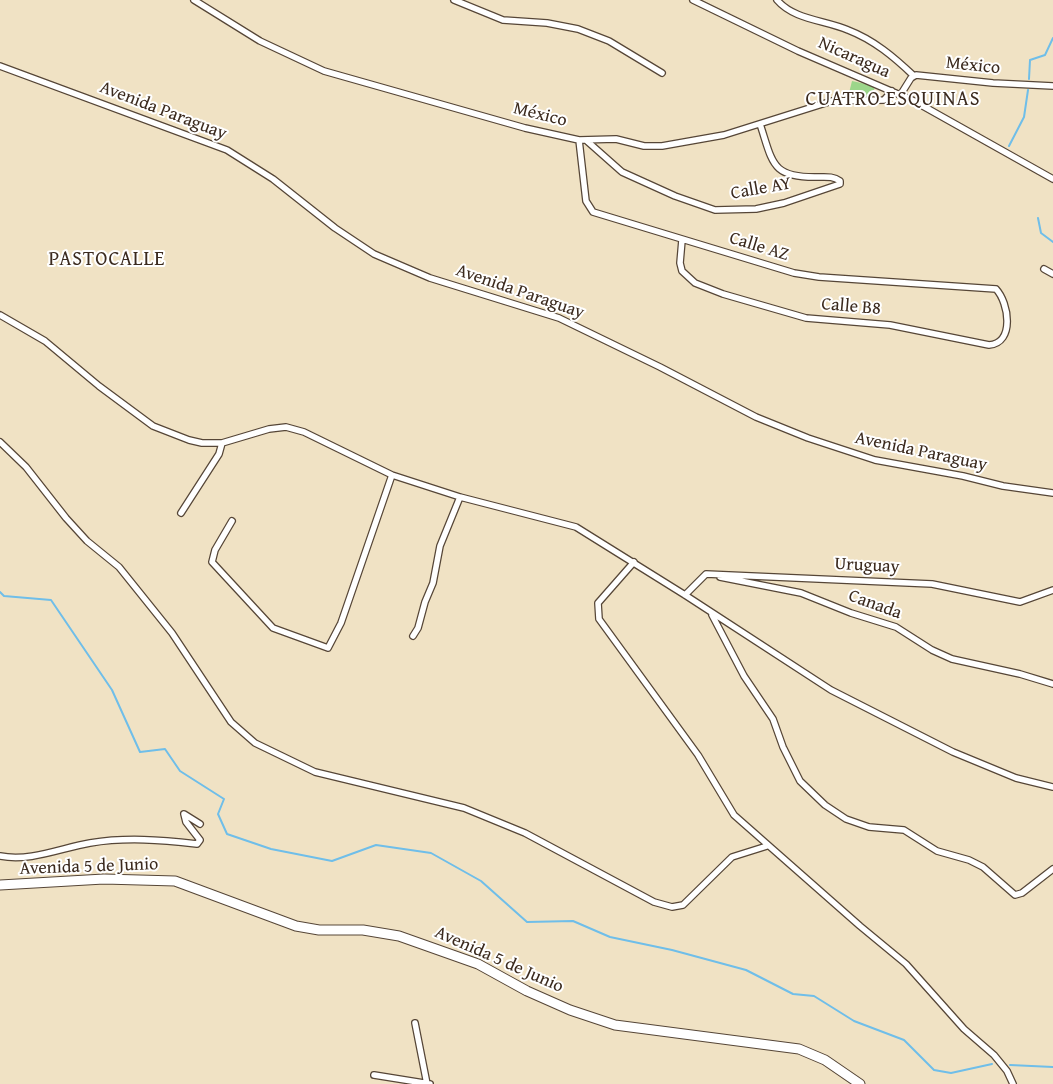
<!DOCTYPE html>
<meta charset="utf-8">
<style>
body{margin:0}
canvas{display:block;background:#f0e2c4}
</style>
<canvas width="1053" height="1084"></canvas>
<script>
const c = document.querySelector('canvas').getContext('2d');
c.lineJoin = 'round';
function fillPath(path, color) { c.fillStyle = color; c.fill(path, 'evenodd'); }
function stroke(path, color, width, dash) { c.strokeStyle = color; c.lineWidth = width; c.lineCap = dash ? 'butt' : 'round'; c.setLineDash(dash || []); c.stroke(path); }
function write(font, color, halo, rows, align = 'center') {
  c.font = font + ' "Gentium Book Plus",serif'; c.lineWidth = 4; c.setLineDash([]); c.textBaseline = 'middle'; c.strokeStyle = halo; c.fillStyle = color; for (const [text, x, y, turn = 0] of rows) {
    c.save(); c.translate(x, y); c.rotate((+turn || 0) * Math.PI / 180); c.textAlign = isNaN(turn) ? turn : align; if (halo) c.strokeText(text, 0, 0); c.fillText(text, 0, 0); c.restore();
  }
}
const green = new Path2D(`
 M852 81 875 86 872 98 849 93Z`);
const stream = new Path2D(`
 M1029 79 1030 60 1045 55 1053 38
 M1009 146 1024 117 1028 90
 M1038 218 1041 233 1053 242
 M0 592 4 596 51 600 112 690 140 752 165 749 180 771 224 799 218 814 227 834 271 849 332 861 376 845 431 853 481 881 527 922 573 921 610 937 672 950 746 970 793 994 814 996 854 1021 904 1040 934 1070 951 1073 992 1064
 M1010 1065 1053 1067`);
const minor = new Path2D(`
 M194 0 260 41 324 71 525 128 579 140 616 139 644 146H662L724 135 832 101 884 100 892 91
 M454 0 503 20 547 23 578 29 609 41 662 73
 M693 0 798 51 914 101 1053 179
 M777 0C794 20 825 20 848 30 874 40 894 57 914 76
 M0 66 227 150 273 179 335 228 374 254 430 278 559 318 660 367 756 417 808 438 875 460 963 476 1003 486 1053 493
 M901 94 911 78 916 75 993 83 1053 86
 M579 140 586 201 593 212 794 273 819 277 996 289C1009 303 1015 343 989 345L890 325 806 318 723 294 695 283 682 271 680 263 682 240
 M587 141 622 172 675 196 715 210 756 209 784 203 840 184V181C833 176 826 177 818 177 771 178 773 163 760 124
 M1044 269 1053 274
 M0 315 45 341 99 386 153 426 189 440 202 443H222L269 429 286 427 304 432 392 475 460 497 576 527 685 595 831 690 953 752 1016 778 1053 787
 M0 442 26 467 66 518 87 541 119 567 172 633 231 722 255 743 315 772 464 808 525 833 654 902 672 907 683 905 732 857 767 846
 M181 513 219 454 222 443
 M232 521 215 550 212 562 273 628 328 648 341 623 392 475
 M634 562 598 603 599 619 698 755 734 815 860 926 906 964 964 1029 994 1055 1007 1071 1013 1084
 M720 577 801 593 851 613 896 627 932 650 952 659 1020 674 1053 684
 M685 595 706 574 932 584 1020 602 1053 590
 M712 615 744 676 773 719 783 747 800 781 825 805 846 819 869 827 904 830 937 851 969 860 983 867 1015 895 1022 893 1053 869
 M413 636 418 628 425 602 433 583 440 546 460 497
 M0 856C30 862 61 848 90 843 127 837 161 840 197 844L200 840 186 822 184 814 200 824
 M415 1023 427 1084
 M374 1075 430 1084`);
const primary = new Path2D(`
 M0 885 104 879 175 881 296 926 319 930H363L399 936 478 964 527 991 570 1010 615 1025 799 1049 825 1060 860 1084`);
const streetNames = [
 ["Nicaragua",854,58,24],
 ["México",973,66,6],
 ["Avenida Paraguay",163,111,21],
 ["México",540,115,14],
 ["Calle AY",761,189,-10],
 ["Calle AZ",759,247,17],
 ["Avenida Paraguay",520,292,19],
 ["Calle B8",851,307,5],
 ["Avenida Paraguay",921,452,12],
 ["Uruguay",867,566,3],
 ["Canada",875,605,20],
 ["Avenida 5 de Junio",89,867,-2],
 ["Avenida 5 de Junio",499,960,24]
];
const quarterNames = [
 ["CUATRO ESQUINAS",893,100],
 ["PASTOCALLE",107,260]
];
fillPath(green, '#9cd68a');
stroke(stream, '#6fbee9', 2);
stroke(minor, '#564637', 8);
stroke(primary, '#564637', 11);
stroke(minor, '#fff', 5.5);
stroke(primary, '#fff', 9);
write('18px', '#3b2a1e', '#fff', streetNames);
c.letterSpacing = '1px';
write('20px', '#3b2a1e', '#fff', quarterNames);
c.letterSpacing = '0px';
</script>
